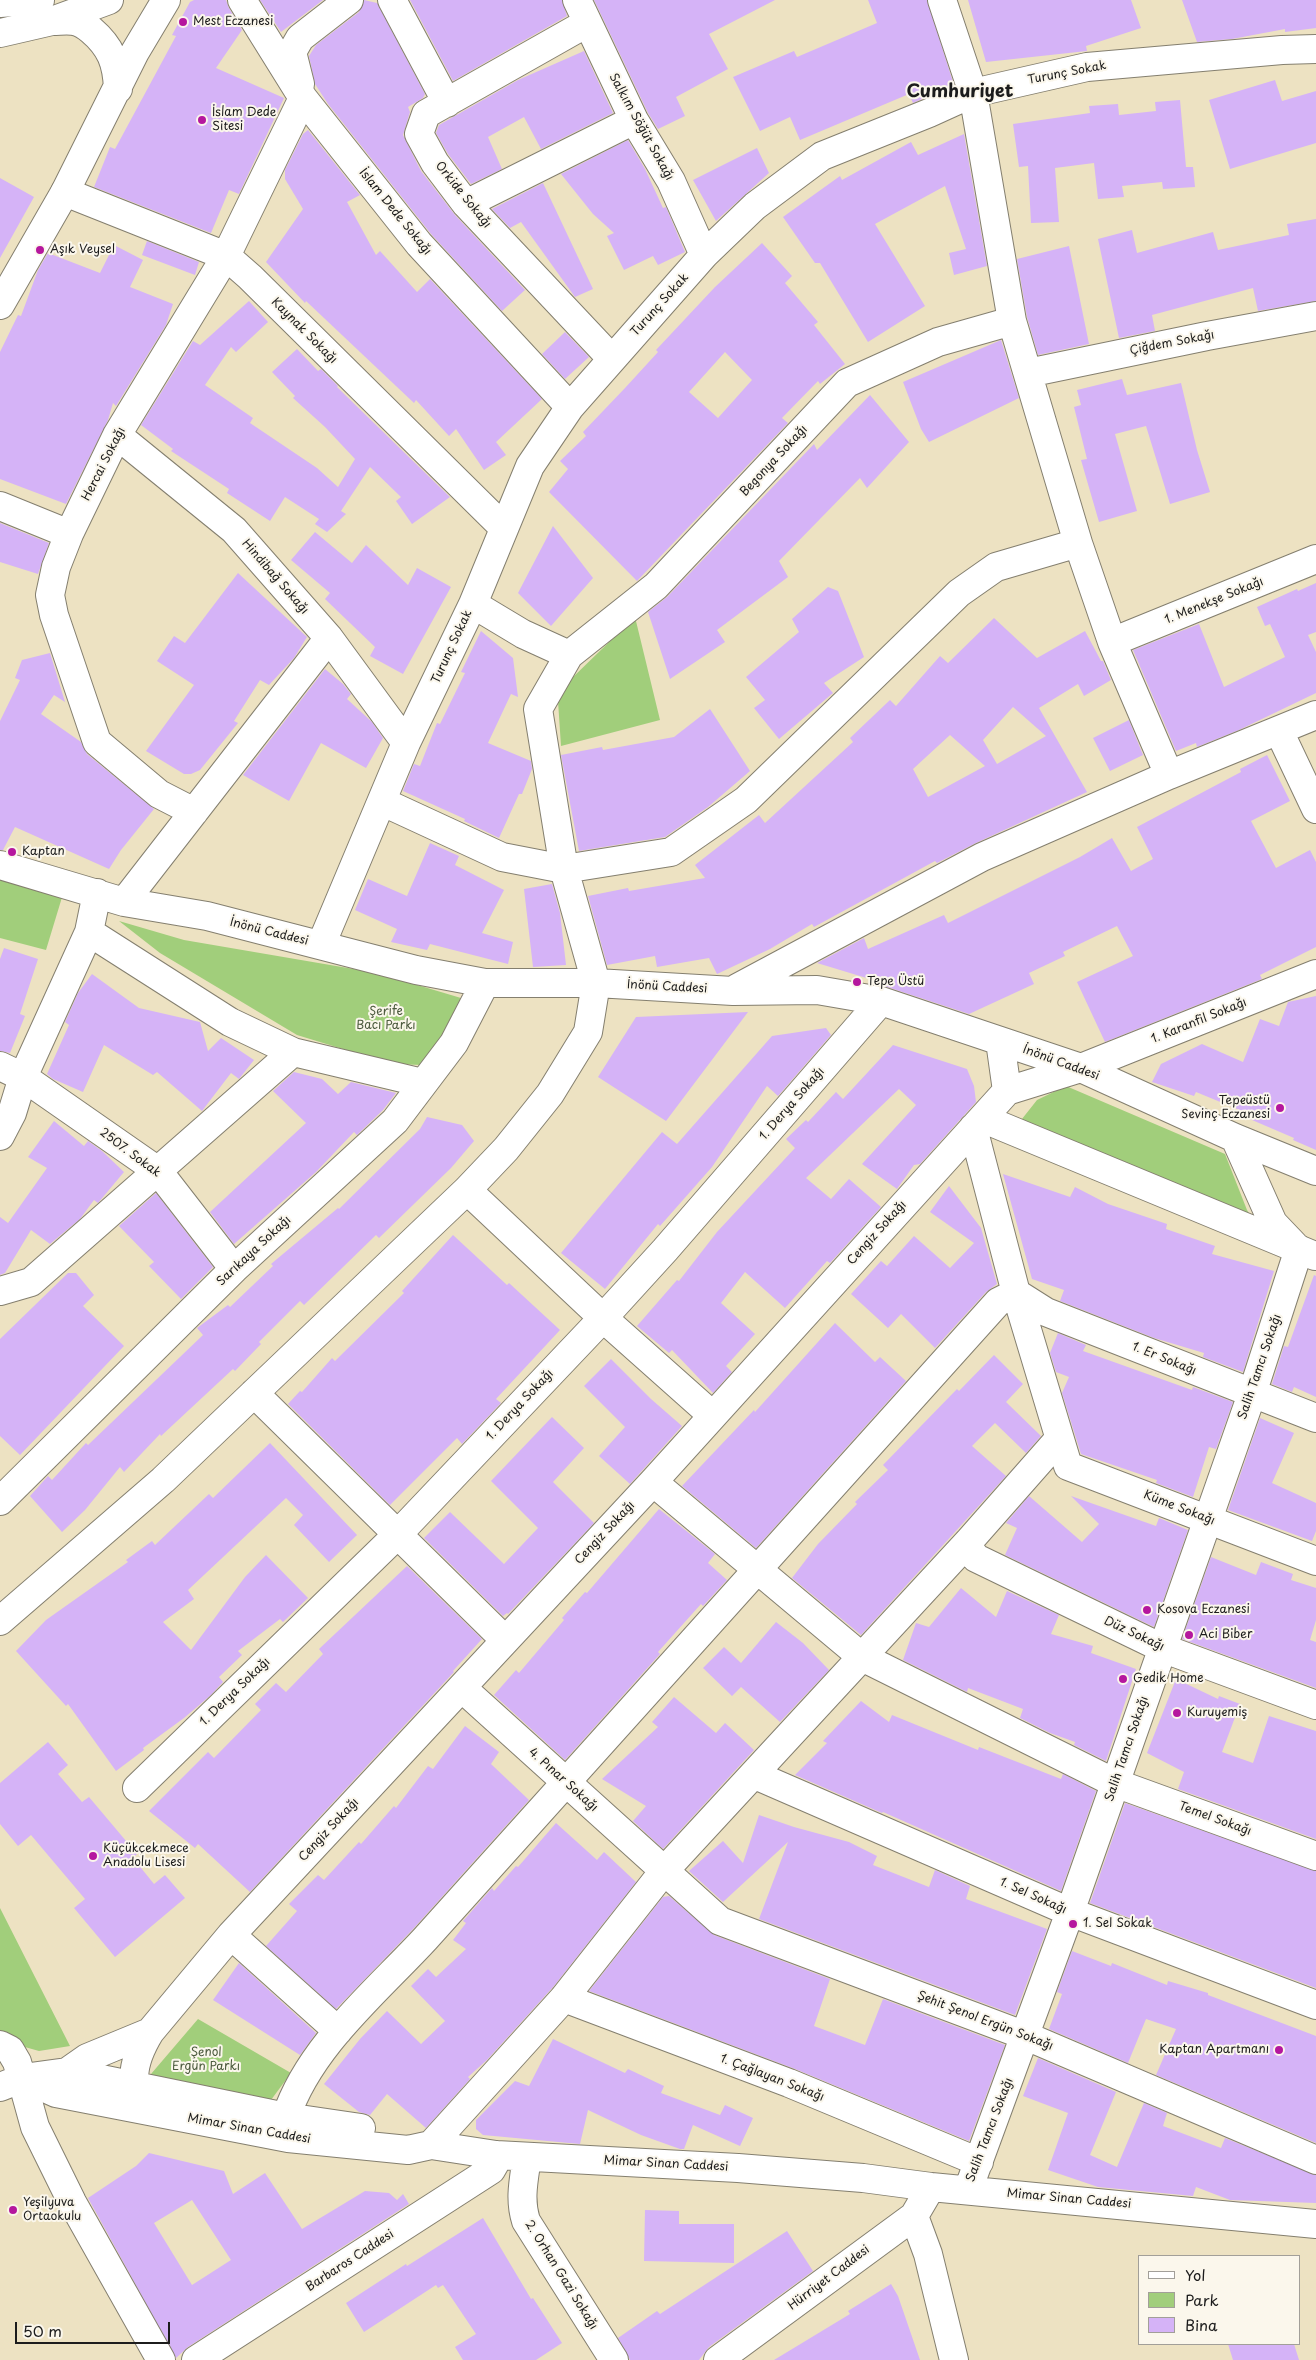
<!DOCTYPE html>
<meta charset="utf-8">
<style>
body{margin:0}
#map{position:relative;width:1316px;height:2360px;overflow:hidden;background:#ede2c2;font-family:"Playpen Sans",sans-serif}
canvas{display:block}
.legend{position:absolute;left:1138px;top:2255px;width:162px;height:90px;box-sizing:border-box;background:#fbf7ec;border:1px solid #a29f99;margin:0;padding:6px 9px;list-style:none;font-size:15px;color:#1c1c1c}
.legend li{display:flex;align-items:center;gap:10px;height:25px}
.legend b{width:25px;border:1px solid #a29f99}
.scale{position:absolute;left:15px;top:2322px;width:155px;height:22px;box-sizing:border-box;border:2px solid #1c1c1c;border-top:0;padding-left:6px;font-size:15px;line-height:18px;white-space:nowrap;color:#1c1c1c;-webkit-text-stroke:4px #fbf7ec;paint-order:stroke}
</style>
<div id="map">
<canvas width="1316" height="2360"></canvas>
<ul class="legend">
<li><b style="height:6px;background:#fff"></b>Yol</li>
<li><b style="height:14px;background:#a1ce7b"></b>Park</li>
<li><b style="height:14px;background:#d5b3f7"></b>Bina</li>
</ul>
<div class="scale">50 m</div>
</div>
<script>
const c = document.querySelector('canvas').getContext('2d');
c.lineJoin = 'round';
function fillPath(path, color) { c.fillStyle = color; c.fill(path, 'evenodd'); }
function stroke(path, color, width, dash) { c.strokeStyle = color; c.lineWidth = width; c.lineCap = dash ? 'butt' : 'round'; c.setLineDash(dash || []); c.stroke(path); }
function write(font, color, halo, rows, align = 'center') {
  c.font = font + ' "Playpen Sans",sans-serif'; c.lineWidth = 4; c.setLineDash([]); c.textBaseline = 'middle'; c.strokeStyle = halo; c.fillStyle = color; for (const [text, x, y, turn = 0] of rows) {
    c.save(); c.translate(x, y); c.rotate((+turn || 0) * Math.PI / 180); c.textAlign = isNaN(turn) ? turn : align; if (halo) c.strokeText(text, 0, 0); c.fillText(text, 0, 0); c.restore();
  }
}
const green = new Path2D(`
 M635 617 660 720 561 746 558 701 571 679Z
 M0 876 63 894 46 950 0 938Z
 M119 921 184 940 377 973 461 998 452 1025 422 1065 392 1064 297 1035 160 953Z
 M1066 1086 1225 1154 1247 1210 1257 1226 1018 1124 1037 1100Z
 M0 1908 70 2046 39 2051 0 2040Z
 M198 2019 291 2073 268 2104 155 2082 151 2074Z`);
const building = new Path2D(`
 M194 0H226L229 8 242 30 216 68 284 98 239 194 229 190 211 233 94 187 110 147 115 149 176 36 172 35 190 2Z
 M260 0H323L281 32Z
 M364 0 377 3 425 94 423 98 408 107 410 112 403 135 421 171 455 215 525 290 502 311 431 234 328 104 315 84 309 56 316 45 359 12Z
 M410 0H562L567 16 453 81Z
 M594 0H775L709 34 728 69 676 97 685 116 658 129 648 113Z
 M868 0H927L954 85 913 103 909 94 800 140 790 117 760 131 733 77 794 51 797 57 877 23Z
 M968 0H1131L1141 28 1086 46 1087 51 986 62Z
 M1182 0H1316V28L1285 32V29L1232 39 1197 42Z
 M584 51 613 113 541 149 524 117 488 137 502 169 471 184 448 154 436 133 439 125 518 80Z
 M1275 80 1282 101 1316 91V143L1230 169 1209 100Z
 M1180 100 1186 167H1193L1195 187 1163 189 1162 182 1122 186 1124 197 1098 199 1094 163 1055 168 1059 222 1031 223 1028 166 1019 167 1013 124 1090 113 1089 106 1118 104 1119 115 1156 111 1155 102Z
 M308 130 360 195 347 202 376 255 380 251 417 292 430 279 542 399 496 442 506 455 484 470 456 429 449 436 416 400 414 403 306 301 305 303 266 262 303 209 285 179V170L303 134Z
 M964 134 987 266 954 275 949 253 966 249 945 186 875 224 925 306 868 342 820 263H815L783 217 840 176 842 180 911 142 918 155Z
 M628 140 645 169 663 208 666 207 685 252 658 265 653 256 624 270 607 236 614 233 593 214 561 174Z
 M757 148 769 173 716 221 693 180Z
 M0 178 34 197 0 258Z
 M543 183 593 289 575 297 521 222 510 228 492 209Z
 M1316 219V301L1258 311 1253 288 1152 315 1155 331 1119 338 1098 239 1132 230 1137 253 1213 232 1218 250 1289 235 1287 224Z
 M147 241 199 262 195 275 142 255Z
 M762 243 792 276 785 283 818 322 814 325 845 364 820 384 818 381 782 418 788 423 637 581 549 492 568 469 560 461 586 436 583 432 625 388 658 352 656 350 715 287ZM725 352 752 380 718 418 689 392Z
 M114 245 143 260 130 287 173 304 166 325 116 406 113 403 108 420 66 504 0 479V352L18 315 21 316 38 270 48 253 100 273Z
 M1069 246 1089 344 1038 355 1027 317 1017 259Z
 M249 301 268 322 236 352 231 347 205 385 253 418 250 423 317 468 338 487 355 459 325 427 293 398 295 396 272 372 297 349 318 371 321 369 338 386 337 387 450 497 412 524 396 501 401 497 370 467 341 511 346 514 327 532 315 524 319 519 285 497 270 521 227 493 229 489 171 451 173 449 141 425 193 341 200 345Z
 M565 332 589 357 565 379 542 354Z
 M1001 340 1019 398 929 442 921 429 903 382Z
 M1122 379 1127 395 1181 383 1197 450 1210 492 1170 504 1146 426 1115 434 1137 511 1099 522 1081 460 1087 459 1074 407 1081 405 1077 390Z
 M870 395 909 442 867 488 860 478 779 561 788 577 717 630 725 642 670 679 648 612 667 597 814 444 817 450Z
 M0 523 49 543 38 574 0 562Z
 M553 526 593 578 551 626 518 593Z
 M315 532 352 563 366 545 408 585 417 568 451 587 403 674 370 656 375 647 325 599 330 593 291 560Z
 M238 573 307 637 294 658 269 685 260 680 234 721 238 723 200 770 191 774H184L146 751 194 685 157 661 174 636 185 643Z
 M1316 583V632L1308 635 1316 652V693L1239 730 1197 747 1196 743 1176 751 1133 650 1199 624 1224 687 1285 657 1270 624 1265 626 1257 607 1297 589 1298 591Z
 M828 587 838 591 864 657 824 683 833 693 779 739 754 708 765 700 746 677 799 632 792 619Z
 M994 618 1037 658 1085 631 1101 661H1103L1111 680 1084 696 1078 684 1039 708 1087 792 976 843 937 863 935 861 814 927 812 924 770 949 717 974 709 958 657 967 655 956 607 965 588 896 628 888 629 891 705 878 695 865 759 815 765 823 853 742 850 738 890 700 896 706 940 656 948 663ZM1013 707 1046 736 997 764 983 740ZM950 735 985 766 928 797 913 769Z
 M481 631 513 658 518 697 511 694 488 743 531 761 532 769 522 794H519L499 838 464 821 465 819 403 791 414 764 420 766 437 723 440 724 465 673 461 672Z
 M50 653 65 702 54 695 41 714 81 742 87 754 154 809 121 850 109 869 15 827 3 850H0V721L20 680 15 678 22 660Z
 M325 669 343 684 351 694 347 699 372 722 383 738 366 768 321 743 289 801 243 775Z
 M710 709 750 771 708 807 665 837 579 851 561 755 602 747 603 750 674 737Z
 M1129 720 1143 755 1110 771 1093 738Z
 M1267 755 1290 801 1251 821 1276 868 1310 850 1316 862V947L1260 975 1262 979 1105 1042 1077 982 1133 956 1117 926 1063 952 1065 956 1029 973 1034 984 969 1014 884 986 883 983 817 963 864 938 868 949 944 915 948 923 1080 857 1112 838 1131 871 1153 859 1137 827 1241 772 1240 769Z
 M430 843 459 856 455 865 504 890 482 933 513 942 508 964 430 944 427 950 391 942 397 929 355 910 368 879 407 896Z
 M552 884 560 913 566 965 533 967 524 889Z
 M4 948 38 959 20 1014 25 1016 10 1053 0 1051V959Z
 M92 974 139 1008 200 1022 208 1051 221 1038 254 1060 239 1079 231 1073 202 1111 157 1072 153 1075 104 1045 83 1092 53 1079 47 1074 69 1025 65 1022 78 993Z
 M1316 996V1150L1293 1140 1294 1138 1245 1117 1247 1113 1196 1092 1194 1096 1152 1082 1161 1064 1202 1044 1243 1062 1260 1019 1279 1026 1288 1002Z
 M748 1012 666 1121 598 1077 636 1017Z
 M826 1028 831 1035 778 1096 767 1086 712 1167 660 1226 658 1224 605 1289 561 1253 662 1132 677 1144 772 1036Z
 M893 1045 967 1069 974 1086 976 1102 920 1164 914 1165 897 1189 862 1164 916 1105 899 1089 806 1178 831 1199 849 1179 881 1207 830 1263 827 1261 785 1308 745 1272 721 1303 755 1334 726 1366 732 1372 713 1393 672 1350 669 1353 637 1326 677 1280 679 1281 717 1232 795 1148 786 1139 806 1120 808 1122 836 1092 843 1099Z
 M294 1072 322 1079 338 1094 351 1082 396 1093 383 1110 357 1135 354 1132 316 1172 234 1244 210 1212 306 1123 273 1091Z
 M427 1117 462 1125 474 1141 451 1168 379 1238 376 1235 304 1305 300 1301 259 1342 261 1344 235 1371 233 1369 161 1436 160 1434 124 1472 120 1467 85 1510 62 1532 30 1496 48 1476 52 1480 86 1443 88 1445 203 1335 197 1328 228 1305 230 1307 273 1266 271 1264 338 1208 339 1209 420 1129Z
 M54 1121 84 1146 88 1141 102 1151 124 1172 98 1203 94 1200 80 1219 50 1244 31 1230 5 1273 0 1275V1217L8 1223 47 1168 28 1157Z
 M1003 1174 1070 1197 1075 1187 1108 1204 1167 1224 1166 1229 1215 1246 1212 1254 1274 1271 1243 1372 1203 1357 1204 1353 1154 1338 1060 1301 1064 1290 1032 1279Z
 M949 1186 981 1228 997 1284 986 1292 935 1348 901 1314 888 1328 851 1294 881 1261 887 1266 914 1236 950 1268 974 1243 930 1212Z
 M156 1193 213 1267 181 1299 149 1266 154 1262 119 1226Z
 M453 1235 507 1285 509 1283 560 1330 496 1399 501 1403 462 1444 457 1438 390 1505 288 1404 300 1391 302 1392 332 1358 335 1361 404 1293 402 1291Z
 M68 1273H76L94 1295 83 1306 124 1346 20 1455 0 1436V1339Z
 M1314 1275 1316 1276V1397L1294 1387 1292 1392 1272 1384 1284 1346 1288 1347Z
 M835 1323 875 1362 880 1357 906 1381 756 1548 682 1486 754 1410 755 1412Z
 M1058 1333 1086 1345 1083 1351 1192 1390 1193 1387 1233 1402 1216 1449 1209 1447 1193 1497 1156 1483 1157 1480 1081 1454 1062 1393 1069 1377 1056 1372 1050 1353Z
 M994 1355 1023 1384 1006 1402 1041 1436 1026 1453 995 1423 972 1446 1006 1476 861 1635 792 1578 818 1544 857 1504 855 1502 888 1470 883 1465 957 1389 959 1391Z
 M611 1359 651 1399 682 1426 630 1484 599 1456 625 1427 584 1386Z
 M552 1417 584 1448 553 1482 594 1523 508 1614 507 1613 503 1616 424 1538 450 1512 504 1564 538 1528 491 1481Z
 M1260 1418 1294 1433 1272 1483 1316 1503V1531L1312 1541 1228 1510Z
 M270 1443 357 1535 329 1562 294 1525 303 1515 286 1498 188 1590 194 1599 163 1622 191 1650 245 1577 266 1555 308 1598 283 1622 280 1619 238 1651 242 1655 219 1677 223 1682 211 1695 184 1718 143 1748 144 1750 116 1771 68 1704 66 1706 16 1651 46 1620 128 1562 126 1560 152 1541 155 1545 209 1494 213 1498Z
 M1029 1496 1082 1542 1099 1524 1071 1496 1156 1526 1159 1518 1188 1530 1154 1627 1005 1555 1017 1528 1006 1523Z
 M659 1509 715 1554 708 1563 727 1580 703 1606 701 1604 658 1652 660 1654 565 1760 494 1695 516 1670 519 1673 564 1620 562 1618 585 1592 587 1593Z
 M1211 1557 1256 1575 1261 1562 1293 1574 1291 1580 1316 1588V1620L1310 1640 1316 1642V1688L1182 1639Z
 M407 1566 482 1639 453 1671 454 1672 250 1892 198 1844 195 1848 149 1811 208 1752 214 1758 261 1710 255 1704 276 1683 286 1692 323 1654 319 1649Z
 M961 1588 996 1617 1007 1591 1059 1615 1051 1634 1093 1646 1091 1653 1136 1669 1106 1761 1074 1745 1075 1742 1050 1733 1020 1718 1023 1709 968 1688 967 1692 903 1660 916 1623 929 1627Z
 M776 1622 803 1643 829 1670 780 1722 741 1687 732 1696 703 1668 724 1647 741 1663Z
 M1176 1679 1218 1699 1219 1696 1240 1704 1222 1752 1253 1763 1269 1716 1316 1731V1839L1178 1789 1184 1772 1147 1753Z
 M674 1697 716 1733 725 1723 754 1750 663 1849 633 1821 646 1806 602 1779 658 1727 652 1722Z
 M861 1701 889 1722 892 1715 978 1750 979 1747 1061 1779 1063 1774 1096 1791 1061 1891 883 1812 882 1813 795 1775 827 1743 823 1741Z
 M465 1726 499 1752 491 1764 529 1800 414 1928 336 2009 266 1946 297 1911 289 1904 318 1875 324 1880 359 1842 361 1844 394 1806 396 1808 428 1766 433 1769Z
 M48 1742 68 1765 58 1774 82 1802 89 1797 137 1854 133 1858 154 1884 165 1875 185 1898 115 1957 74 1908 85 1899 31 1835 18 1846 0 1824V1783Z
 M1125 1803 1316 1871V1988L1090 1903Z
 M759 1815 794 1827 849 1842 877 1856 873 1865 929 1887 935 1870 970 1886 966 1899 1047 1929 1015 2015 759 1919 788 1842 723 1902 689 1871 723 1841 743 1863Z
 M556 1823 597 1860 604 1852 636 1882 554 1986 487 2060 468 2077 470 2079 426 2128 387 2094 370 2115 359 2112 324 2084 360 2039 387 2011 421 2044 445 2021 411 1986 428 1969 436 1977 466 1949 453 1940 466 1923 463 1921 492 1888 494 1891 516 1866 518 1867Z
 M669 1896 714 1935 830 1979 814 2026 865 2045 883 1999 1005 2045 969 2141 795 2069 589 1991 663 1897Z
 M1072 1951 1111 1966 1112 1963 1167 1985 1168 1981 1208 1993V1995L1316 2036V2143L1156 2075 1176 2029 1146 2019 1128 2063 1049 2029 1062 1994 1057 1992Z
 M239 1963 316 2033 300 2055 213 2000Z
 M553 2039 625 2073 628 2069 664 2086 661 2093 720 2115 725 2105 753 2118 740 2146 693 2125 684 2149H680L641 2135 588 2110 580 2144 483 2135 476 2129V2120L515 2081 529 2086Z
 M1038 2058 1116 2092 1090 2155 1117 2167 1144 2103 1167 2113 1163 2126 1221 2148 1225 2138 1316 2175V2203L1230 2200 1196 2187 1193 2196 1098 2187 1048 2170 1068 2113 1023 2096Z
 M149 2153 224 2171 233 2194 265 2173 302 2229 365 2191 389 2193 397 2200 403 2194 409 2204 188 2347 176 2358 88 2198 136 2166ZM192 2200 231 2260 192 2285 154 2223Z
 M645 2210 679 2211V2224H734V2263L644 2261Z
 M483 2218 531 2299 533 2298 562 2343 536 2360H463L455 2347 476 2334 443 2285 438 2288 436 2285 364 2332 346 2303 406 2264 407 2266Z
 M787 2231 813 2271 709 2347 699 2360H630L618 2338 657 2311 660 2314Z
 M891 2284 898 2296 920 2360H774L850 2314 848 2311Z
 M1228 2344H1294L1299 2360H1233Z`);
const minor = new Path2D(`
 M242 0 303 98 419 244 570 407
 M392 0 447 103
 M577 0 634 120 671 181 704 255
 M942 0 973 93 1012 321 1078 543 1112 642 1169 775
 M0 3 40 0
 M587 23 426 114 419 134 435 163 466 204 612 359
 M300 84 292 52 300 38 349 0
 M65 192 226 256 250 277 504 528
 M466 204 634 120
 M1028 373 1207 336 1316 316
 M117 435 234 530 329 638 406 743
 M0 506 69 534
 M1112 642 1316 559
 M569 655 656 586 847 383 938 342 1012 321
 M1279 731 1316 809
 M383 802 502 857 564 869 671 852 746 800 959 593 996 567 1078 543
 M194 812 159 794 97 742 54 615 50 595 56 567 69 534 117 435 226 256 303 98
 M0 865 124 902 207 916 416 970 485 983H596L733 991 817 990 881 1001 1081 1068 1235 1138 1316 1171
 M124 902 329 638
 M89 932 230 1022 293 1052 423 1083
 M321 945 406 743 473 604 530 466 570 407 704 255 755 206 822 156 929 113 973 93 1087 67 1282 50 1316 49
 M737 988 982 857 1169 775 1316 715
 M1000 1041 1007 1091
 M0 1066 23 1077 158 1171 234 1269
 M984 1119 1315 1256
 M973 1128 1016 1293 1068 1466 1316 1561
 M0 1136 12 1113 23 1077 89 932 97 893
 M1235 1138 1273 1223 1294 1245
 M467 1190 603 1318 712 1415
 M0 1291 31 1282 293 1052
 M254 1393 505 1640
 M653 1482 862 1657 1115 1783 1316 1856
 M0 1501 234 1269 395 1121 454 1043 485 983
 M970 1540V1550L976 1558 1162 1648 1316 1705
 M0 1621 163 1480 467 1190 506 1149 550 1094 588 1032 596 983 564 869 538 709 569 655 523 634 473 604
 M462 1688 720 1921 1026 2036 1316 2160
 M755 1775 1070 1912 1316 2005
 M137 1788 397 1535 603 1318 665 1250 881 1001
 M231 1935 338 2031
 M564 1998 789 2083 979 2162
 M0 2045 10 2050 17 2062 35 2127 72 2202 161 2360
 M67 2072 87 2058 150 2032
 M23 2078 56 2093 288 2138 408 2150 431 2145 496 2155 738 2168 863 2178 931 2187 1316 2224
 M0 2087 23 2078 67 2072 286 2117 361 2128
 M159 2113C122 2095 133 2060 150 2032L231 1935 653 1482 1007 1091 1081 1068 1316 974
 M286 2117C309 2047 376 1992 425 1939L998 1302 1016 1293 1046 1312 1316 1418
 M431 2145 564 1998 664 1871 970 1540 1059 1439
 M527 2157C524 2179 519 2199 526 2221L614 2360
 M968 2190 1070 1912 1252 1394 1299 1249
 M914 2216 928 2254 954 2360
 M196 2360 491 2170 495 2163 496 2155
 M718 2360 914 2216 931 2187`);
const major = new Path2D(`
 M53 21C60 21 67 20 73 21 80 22 86 26 91 30 111 47 117 63 118 89
 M0 33 52 21 109 0
 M0 305 65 192 135 52 166 0`);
const markers = [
 [183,22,5,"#b5179e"],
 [202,120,5,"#b5179e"],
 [40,250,5,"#b5179e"],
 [12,852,5,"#b5179e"],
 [857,982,5,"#b5179e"],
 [1280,1108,5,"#b5179e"],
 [1147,1610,5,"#b5179e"],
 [1189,1635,5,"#b5179e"],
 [1123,1679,5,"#b5179e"],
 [1177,1713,5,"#b5179e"],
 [93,1856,5,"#b5179e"],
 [1073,1924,5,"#b5179e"],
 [1279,2050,5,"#b5179e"],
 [13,2210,5,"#b5179e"]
];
const poiNames = [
 ["Mest Eczanesi",193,22],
 ["İslam Dede",212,113],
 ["Sitesi",212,127],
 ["Aşık Veysel",50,250],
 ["Kaptan",22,852],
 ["Tepe Üstü",867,982],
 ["Tepeüstü",1270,1101,"right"],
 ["Sevinç Eczanesi",1270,1115,"right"],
 ["Kosova Eczanesi",1157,1610],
 ["Aci Biber",1199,1635],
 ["Gedik Home",1133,1679],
 ["Kuruyemiş",1187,1713],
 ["Küçükçekmece",103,1849],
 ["Anadolu Lisesi",103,1863],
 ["1. Sel Sokak",1083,1924],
 ["Kaptan Apartmanı",1269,2050,"right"],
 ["Yeşilyuva",23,2203],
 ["Ortaokulu",23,2217]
];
const streetNames = [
 ["Turunç Sokak",1067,73,-11],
 ["Salkım Söğüt Sokağı",641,127,61],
 ["Orkide Sokağı",463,195,51],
 ["İslam Dede Sokağı",395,212,51],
 ["Turunç Sokak",660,305,-48],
 ["Kaynak Sokağı",304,331,45],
 ["Çiğdem Sokağı",1172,343,-11],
 ["Begonya Sokağı",774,461,-47],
 ["Hercai Sokağı",104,464,-63],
 ["Hindibağ Sokağı",275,577,49],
 ["1. Menekşe Sokağı",1214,601,-22],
 ["Turunç Sokak",452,647,-65],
 ["İnönü Caddesi",269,932,14],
 ["İnönü Caddesi",667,987,3],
 ["1. Karanfil Sokağı",1199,1021,-22],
 ["İnönü Caddesi",1061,1063,20],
 ["1. Derya Sokağı",792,1104,-49],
 ["2507. Sokak",130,1153,37],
 ["Cengiz Sokağı",877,1233,-48],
 ["Sarıkaya Sokağı",254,1251,-43],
 ["1. Er Sokağı",1164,1359,22],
 ["Salih Tamcı Sokağı",1260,1367,-71],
 ["1. Derya Sokağı",520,1405,-47],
 ["Küme Sokağı",1179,1508,21],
 ["Cengiz Sokağı",605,1533,-47],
 ["Düz Sokağı",1134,1634,25],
 ["1. Derya Sokağı",235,1692,-44],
 ["Salih Tamcı Sokağı",1127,1749,-71],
 ["4. Pınar Sokağı",563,1780,42],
 ["Temel Sokağı",1215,1819,20],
 ["Cengiz Sokağı",329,1830,-47],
 ["1. Sel Sokağı",1033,1896,24],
 ["Şehit Şenol Ergün Sokağı",985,2021,21],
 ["1. Çağlayan Sokağı",772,2078,21],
 ["Mimar Sinan Caddesi",249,2129,10],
 ["Salih Tamcı Sokağı",990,2130,-69],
 ["Mimar Sinan Caddesi",666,2164,3],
 ["Mimar Sinan Caddesi",1069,2199,5],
 ["Barbaros Caddesi",350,2261,-33],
 ["2. Orhan Gazi Sokağı",561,2275,58],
 ["Hürriyet Caddesi",829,2278,-37]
];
const parkNames = [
 ["Şerife",386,1012],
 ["Bacı Parkı",386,1026],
 ["Şenol",206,2053],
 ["Ergün Parkı",206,2067]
];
const districtNames = [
 ["Cumhuriyet",960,92]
];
fillPath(green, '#a1ce7b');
fillPath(building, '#d5b3f7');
stroke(minor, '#847f6f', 30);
stroke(major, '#847f6f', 30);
stroke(minor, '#fff', 28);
stroke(major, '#fff', 28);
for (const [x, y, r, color] of markers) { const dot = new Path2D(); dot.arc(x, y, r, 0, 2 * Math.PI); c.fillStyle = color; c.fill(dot); stroke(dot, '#fbf7ec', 2); }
write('12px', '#1c1c1c', '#fbf7ec', poiNames, 'left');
write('12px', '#1c1c1c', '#fbf7ec', streetNames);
write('12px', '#4b5a3d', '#fbf7ec', parkNames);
write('bold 18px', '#1c1c1c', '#fbf7ec', districtNames);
</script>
